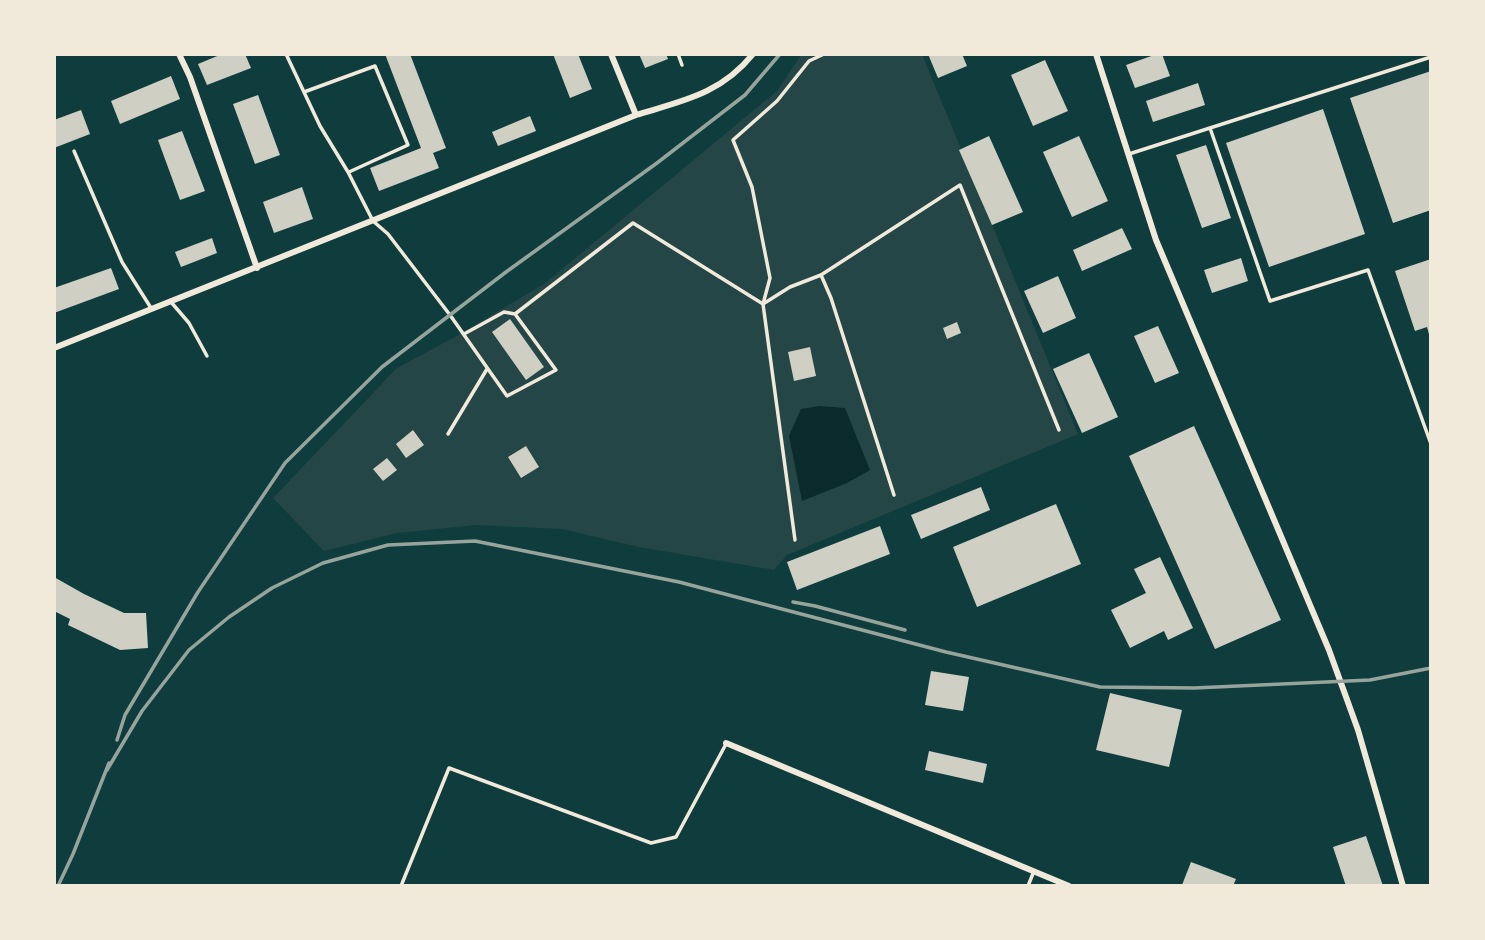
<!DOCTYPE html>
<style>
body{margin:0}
#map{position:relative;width:1485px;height:940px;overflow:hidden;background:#0f3d3e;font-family:"Work Sans",sans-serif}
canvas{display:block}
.frame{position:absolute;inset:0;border:56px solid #f1e9da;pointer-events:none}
</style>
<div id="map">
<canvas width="1485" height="940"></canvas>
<div class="frame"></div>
</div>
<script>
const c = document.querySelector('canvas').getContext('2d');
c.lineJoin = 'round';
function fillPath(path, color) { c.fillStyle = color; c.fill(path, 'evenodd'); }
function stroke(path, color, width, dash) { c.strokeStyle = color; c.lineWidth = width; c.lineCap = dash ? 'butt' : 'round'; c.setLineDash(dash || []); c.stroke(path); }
const green = new Path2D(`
 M802 54H922L1078 434 787 555 774 570 639 547 562 529 477 525 397 533 324 551 273 498 397 368 453 338 544 284 777 91Z`);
const water = new Path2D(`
 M820 406 845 408 870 470 847 483 802 501 789 436 801 409Z`);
const building = new Path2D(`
 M222 54H245L251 68 207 85 198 64Z
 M385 54H410L446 148 433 153 439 168 379 191 370 168 421 148Z
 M553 54H578L592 89 570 98Z
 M639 54H666L668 59 645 68Z
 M928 54H962L967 66 938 78Z
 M1157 54H1162L1170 76 1135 88 1126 65Z
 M1045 60 1068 111 1033 126 1011 75Z
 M1431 71V210L1393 223 1350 98Z
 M171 76 180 99 120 124 111 101Z
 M1198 83 1205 105 1153 122 1146 101Z
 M258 95 280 155 255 164 233 104Z
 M1323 109 1365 234 1269 267 1226 143Z
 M81 110 90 134 54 148V120Z
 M530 116 536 131 498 146 492 132Z
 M182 131 205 191 180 200 158 140Z
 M989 136 1023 212 992 225 959 150Z
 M1079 136 1108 201 1072 217 1043 152Z
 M1206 145 1231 218 1202 228 1176 155Z
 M302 187 313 219 274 233 263 202Z
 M1122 228 1132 249 1082 271 1073 250Z
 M212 238 217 253 181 267 175 252Z
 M1241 258 1248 281 1212 293 1204 270Z
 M1431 259V338H1430L1427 327 1415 331 1395 271Z
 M111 268 119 289 54 313V288Z
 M1058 276 1076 318 1043 333 1024 291Z
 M510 319 544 367 526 380 492 332Z
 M957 322 961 333 947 339 943 328Z
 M1158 326 1179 373 1155 383 1134 336Z
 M810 347 816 376 794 381 788 352Z
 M1089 353 1118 417 1082 433 1053 369Z
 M1194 426 1281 620 1215 649 1129 456Z
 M413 430 424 445 406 458 396 444Z
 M526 446 539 467 521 478 508 457Z
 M387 458 397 470 383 481 373 469Z
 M981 487 990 510 921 539 911 515Z
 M1056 504 1081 564 977 607 953 547Z
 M880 526 890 554 797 590 787 562Z
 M1160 557 1193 628 1168 640 1164 631 1130 648 1111 610 1146 593 1134 569Z
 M54 577 84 594 124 613H146L148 648 120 650 68 625 70 619 54 611Z
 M931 671 969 677 963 711 925 705Z
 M1110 693 1182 710 1169 767 1096 750Z
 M929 751 987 764 983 783 925 770Z
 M1366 836 1383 886H1346L1333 847Z
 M1191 862 1236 879 1233 886 1182 885Z`);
const service = new Path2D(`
 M286 54 320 126 348 172 373 221 388 234 450 315 507 396 556 370 515 314 633 223 763 304 795 540
 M678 54 682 65
 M824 54 809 61 777 101 733 140 752 187 770 278 763 304 790 287 821 275 960 185 1059 430
 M304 92 375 66 408 145 349 172
 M1210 128 1270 301 1368 270 1431 444
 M74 151 122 262 151 308
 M1129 154 1431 57
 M821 275 831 298 894 495
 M171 302 189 323 207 356
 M464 334 504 312 515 314
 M448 434 487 369
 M401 886 449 768 651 843 676 837 726 744
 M1028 886 1034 871`);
const minor = new Path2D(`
 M179 54 190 77 257 268
 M611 54 636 115
 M1096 54 1156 240 1329 650 1358 730 1403 886
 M54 348 636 115C682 101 721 94 753 54
 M726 743 1069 886`);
const rail = new Path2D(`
 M793 602 815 606 905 630
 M117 740 125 715 198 592 285 463 382 367 506 272 657 163 745 95 780 54
 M107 770 142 711 189 650 229 617 272 588 323 563 388 545 475 541 679 582 946 652 1100 687 1194 688 1370 680 1431 668
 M58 886 73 854 109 763`);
fillPath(green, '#244646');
fillPath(water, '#0a2a2b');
fillPath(building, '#cfcfc3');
stroke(service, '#f1e9da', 3.5);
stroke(minor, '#f1e9da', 6);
stroke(rail, '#97a49c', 3.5);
</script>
